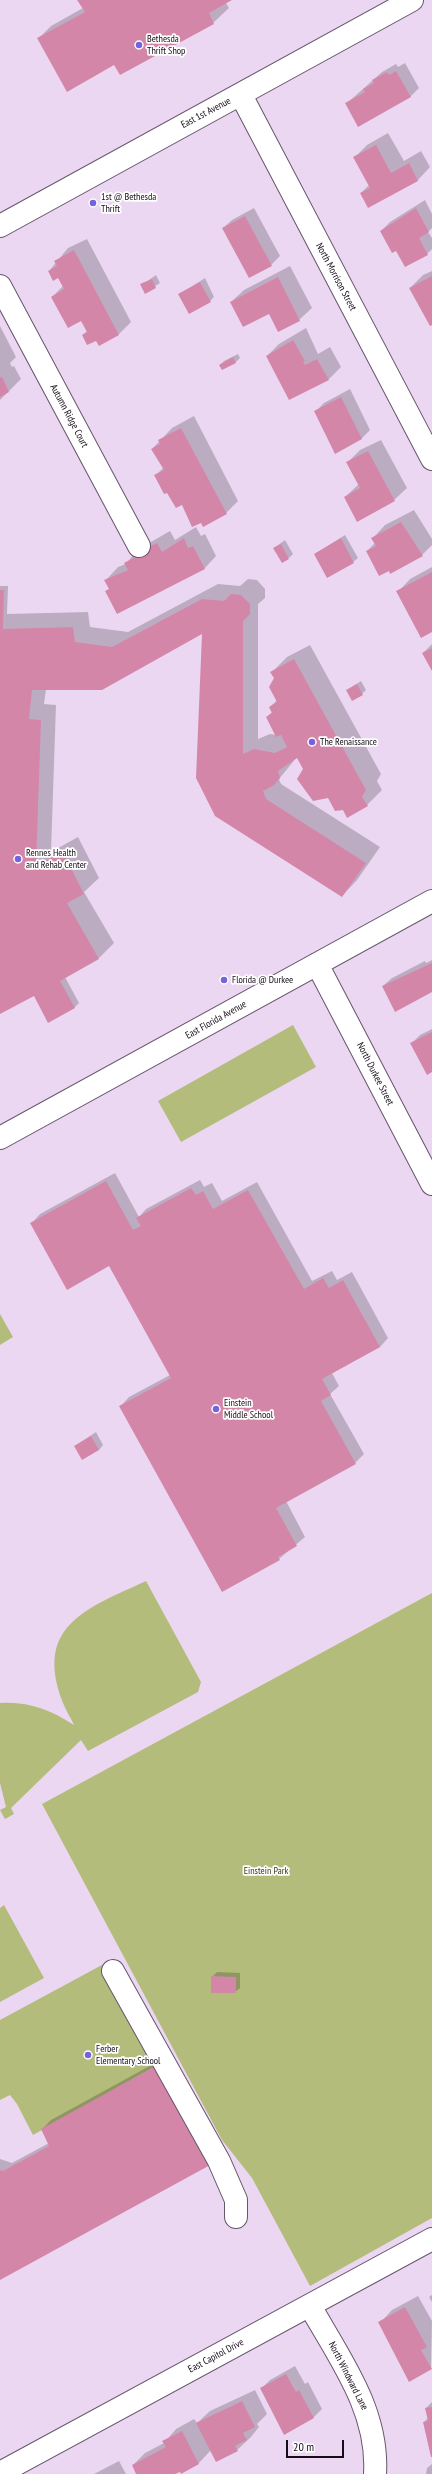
<!DOCTYPE html>
<style>
body{margin:0}
#map{position:relative;width:432px;height:2474px;overflow:hidden;background:#ecd7f2;font-family:"PT Sans Narrow",sans-serif}
canvas{display:block}
.scale{position:absolute;left:286px;top:2440px;width:58px;height:18px;box-sizing:border-box;border:2px solid #150e17;border-top:0;padding-left:5px;font-size:12px;line-height:14px;white-space:nowrap;color:#150e17;-webkit-text-stroke:3px #fff;paint-order:stroke}
</style>
<div id="map">
<canvas width="432" height="2474"></canvas>
<div class="scale">20 m</div>
</div>
<script>
const c = document.querySelector('canvas').getContext('2d');
c.lineJoin = 'round';
function fillPath(path, color) { c.fillStyle = color; c.fill(path, 'evenodd'); }
function stroke(path, color, width, dash) { c.strokeStyle = color; c.lineWidth = width; c.lineCap = dash ? 'butt' : 'round'; c.setLineDash(dash || []); c.stroke(path); }
function write(font, color, halo, rows, align = 'center') {
  c.font = font + ' "PT Sans Narrow",sans-serif'; c.lineWidth = 3.5; c.setLineDash([]); c.textBaseline = 'middle'; c.strokeStyle = halo; c.fillStyle = color; for (const [text, x, y, turn = 0] of rows) {
    c.save(); c.translate(x, y); c.rotate((+turn || 0) * Math.PI / 180); c.textAlign = isNaN(turn) ? turn : align; if (halo) c.strokeText(text, 0, 0); c.fillText(text, 0, 0); c.restore();
  }
}
const green = new Path2D(`
 M293 1025 316 1067 181 1142 158 1101Z
 M0 1314 13 1337 0 1345Z
 M146 1581 201 1682 198 1692 88 1751 81 1740 11 1808 14 1814 5 1819 0 1810 6 1807 0 1783V1703C28 1701 51 1710 74 1725 71 1718 66 1711 63 1703 33 1625 88 1608 146 1581Z
 M432 1593V2218L310 2286 252 2178 222 2140 42 1804Z
 M4 1905 44 1978 0 2002V1908Z
 M113 1959 168 2059 33 2135 17 2104 10 2095 0 2100V2020Z`);
const shadow = new Path2D(`
 M78 0H230L226 3 229 8 213 23 115 64 38 39 51 26 83 8Z
 M405 63 419 88 410 97 346 104 382 72 396 64 398 67Z
 M388 133 404 161 421 151 430 167 418 180 369 207 361 193 369 185 354 158 367 145Z
 M425 200 432 214V228L428 232 432 238V249L427 254 396 250 381 231 390 222Z
 M254 208 280 256 271 265 223 228 232 220Z
 M87 239 131 322 118 335 97 339 83 335 87 331 81 319 52 297 63 286 58 277 49 271 68 248Z
 M290 266 312 308 299 320 231 302 244 290Z
 M432 271V324L410 288 423 275Z
 M156 275 160 283 146 292 142 285Z
 M205 278 214 297 210 301 180 294Z
 M0 326 16 357 10 363 12 367 14 366 21 379 0 400Z
 M306 328 318 354 330 347 341 367 329 379 289 399 267 356 279 344Z
 M238 354 240 358 236 362 222 369 220 365 224 361Z
 M350 389 370 430 361 439 315 412 324 403Z
 M194 416 238 501 226 513 183 503 168 491 156 475 164 467 152 449 172 428Z
 M381 440 407 488 394 500 345 497 359 484 348 462 360 450Z
 M414 510 432 539V545L422 555 389 570 367 551 375 543 373 538 385 525Z
 M196 527 201 536 205 534 216 556 204 569 106 592 110 588 106 580 118 567 126 564 137 550 170 531 175 540Z
 M345 535 358 558 353 562 315 554Z
 M285 540 293 554 289 558 274 548Z
 M432 567V631L398 592 410 579Z
 M248 579 257 580 265 589V598L258 604V739L270 734 276 735 267 717 272 712 270 707 277 700 275 678 272 672 287 657 310 645 381 774 377 781 382 790 367 805 343 809 328 797 304 769 297 757 279 779 281 784 380 847 357 880 342 896 216 815 203 632 46 689 44 704 56 705 51 852 78 837 99 878 84 892 114 943 99 958 65 977 79 1003 75 1007 49 1021 40 992 0 1013V586H8L7 614 88 612 90 627 128 632 218 584 240 586Z
 M432 644V669L423 653Z
 M361 681 366 690 362 694 347 690Z
 M432 960V991L383 986 392 978 425 961 426 963Z
 M432 1029V1071L411 1044 420 1035Z
 M115 1173 139 1217 146 1209 200 1180 204 1187 212 1183 222 1201 257 1182 312 1281 332 1271 337 1280 352 1272 388 1338 380 1347 332 1373 339 1386 330 1394 364 1454 355 1463 286 1501 305 1537 279 1559 223 1590 121 1406 129 1397 170 1375 110 1265 32 1223 40 1214Z
 M96 1432 103 1445 99 1450 75 1446Z
 M217 1972 240 1973V1988L235 1992 212 1977Z
 M166 2057 0 2279V2159L12 2163 49 2143 42 2129 51 2120Z
 M432 2295V2302L429 2297Z
 M418 2296 432 2321 431 2368 380 2323 392 2310Z
 M295 2366 305 2384 308 2382 322 2409 314 2417 285 2433 262 2388 270 2380Z
 M255 2390 267 2414 257 2424 259 2427 250 2438 237 2450H211L199 2463 181 2472 180 2470 173 2474H137L133 2465 145 2453 164 2443 176 2429 194 2419 197 2423 210 2411Z
 M432 2402V2456L424 2422 428 2418 426 2408Z
 M119 2461 126 2474H94Z
 M432 2464V2474H426L427 2468Z`);
const building = new Path2D(`
 M77 0H232L209 13 214 24 120 75 114 65 67 92 37 38 85 12Z
 M396 71 411 97 358 127 345 103 365 92 363 89 374 83 372 80 387 72 389 75Z
 M376 145 391 173 409 163 418 181 368 208 360 193 370 188 353 157Z
 M416 208 429 232 419 238 428 255 405 267 396 251 392 253 380 231Z
 M245 216 272 266 249 278 222 228Z
 M74 250 119 335 99 346 96 341 87 345 82 335 87 332 81 321 68 328 51 297 64 289 58 278 53 281 48 271 57 266 54 261Z
 M432 276V325L430 326 409 288Z
 M278 277 300 321 278 332 269 314 243 327 230 302Z
 M152 279 156 288 145 294 140 284Z
 M200 282 211 302 189 314 178 294Z
 M293 340 305 361 303 362 305 365 317 359 329 380 289 400 266 356Z
 M233 357 236 363 222 370 219 365Z
 M2 377 9 392 0 397V378Z
 M341 397 362 439 335 454 314 411Z
 M181 428 227 514 203 527 201 523 192 527 182 505 176 508 167 493 164 494 154 475 164 470 151 449 160 444 158 440Z
 M368 451 395 501 357 522 344 497 360 488 346 462Z
 M401 522 423 556 390 574 389 571 379 576 366 551 376 546 371 538Z
 M184 538 188 548 193 546 205 569 117 614 105 591 109 589 104 580 128 570 124 563 143 553 141 551 157 543 162 552Z
 M341 538 354 563 327 578 314 554Z
 M281 544 289 559 282 563 273 548Z
 M432 572V632L421 638 396 591Z
 M0 590H4L3 629 73 627 75 642 112 647 202 599 224 601 231 594 241 595 250 604V614L243 621V754L254 749 275 753 287 747 281 735 276 737 266 717 272 713 269 707 277 702 269 687 274 678 270 672 294 659 366 790 362 797 368 806 347 818 343 810 335 811 328 798 313 801 297 779 303 769 297 758 278 771 280 778 274 785 263 791 266 799 366 863 342 897 215 816 196 778 202 634 102 690H32L29 719 41 720 36 866 63 852 84 894 67 903 99 959 60 981 75 1008 48 1023 34 996 0 1014Z
 M432 648V671L422 653Z
 M357 684 363 695 352 701 346 690Z
 M432 963V992L395 1012 382 986Z
 M432 1032V1072L427 1075 410 1043Z
 M106 1181 133 1230 141 1226 136 1218 191 1188 196 1195 203 1191 213 1209 248 1190 304 1289 323 1278 329 1288 343 1280 380 1347 322 1379 331 1395 321 1401 356 1464 276 1508 297 1546 278 1557 280 1560 222 1592 119 1406 171 1378 109 1266 67 1290 30 1223Z
 M91 1436 99 1450 82 1460 74 1446Z
 M211 1976 236 1977V1993H211Z
 M158 2065 212 2164 0 2280V2170L3 2171 49 2146 41 2129Z
 M405 2307 427 2347 421 2350 432 2369 409 2382 378 2322Z
 M286 2374 296 2392 299 2390 314 2418 284 2435 260 2388Z
 M242 2401 255 2427 243 2433 247 2440 235 2446 238 2451 216 2462 196 2423Z
 M432 2407V2457H431L423 2422 428 2421 425 2408Z
 M182 2431 199 2464 181 2474 180 2472 175 2474H136L132 2465 166 2447 162 2441Z`);
const minor = new Path2D(`
 M241 95 432 459
 M0 226 412 0
 M0 286 139 546
 M317 964 432 1184
 M0 1138 432 901
 M113 1971 219 2161 236 2200V2217
 M310 2306C340 2359 379 2411 375 2474
 M0 2473 432 2239`);
const markers = [
 [139,45,4,"#7563de"],
 [93,203,4,"#7563de"],
 [312,742,4,"#7563de"],
 [18,859,4,"#7563de"],
 [224,980,4,"#7563de"],
 [216,1409,4,"#7563de"],
 [88,2055,4,"#7563de"]
];
const poiNames = [
 ["Bethesda",147,39],
 ["Thrift Shop",147,51],
 ["1st @ Bethesda",101,197],
 ["Thrift",101,209],
 ["The Renaissance",320,742],
 ["Rennes Health",26,853],
 ["and Rehab Center",26,865],
 ["Florida @ Durkee",232,980],
 ["Einstein",224,1403],
 ["Middle School",224,1415],
 ["Ferber",96,2049],
 ["Elementary School",96,2061]
];
const streetNames = [
 ["East 1st Avenue",206,113,-28],
 ["North Morrison Street",336,277,62],
 ["Autumn Ridge Court",69,416,62],
 ["East Florida Avenue",216,1020,-29],
 ["North Durkee Street",375,1074,63],
 ["East Capitol Drive",216,2356,-28],
 ["North Windward Lane",348,2376,63]
];
const parkNames = [
 ["Einstein Park",266,1871]
];
fillPath(green, '#b3bc7b');
fillPath(shadow, '#0003');
fillPath(building, '#d486a9');
stroke(minor, '#66556b', 24);
stroke(minor, '#fff', 22);
for (const [x, y, r, color] of markers) { const dot = new Path2D(); dot.arc(x, y, r, 0, 2 * Math.PI); c.fillStyle = color; c.fill(dot); stroke(dot, '#fff', 1.5); }
write('10px', '#150e17', '#fff', poiNames, 'left');
write('10px', '#150e17', '#fff', streetNames);
write('10px', '#353916', '#fff', parkNames);
</script>
